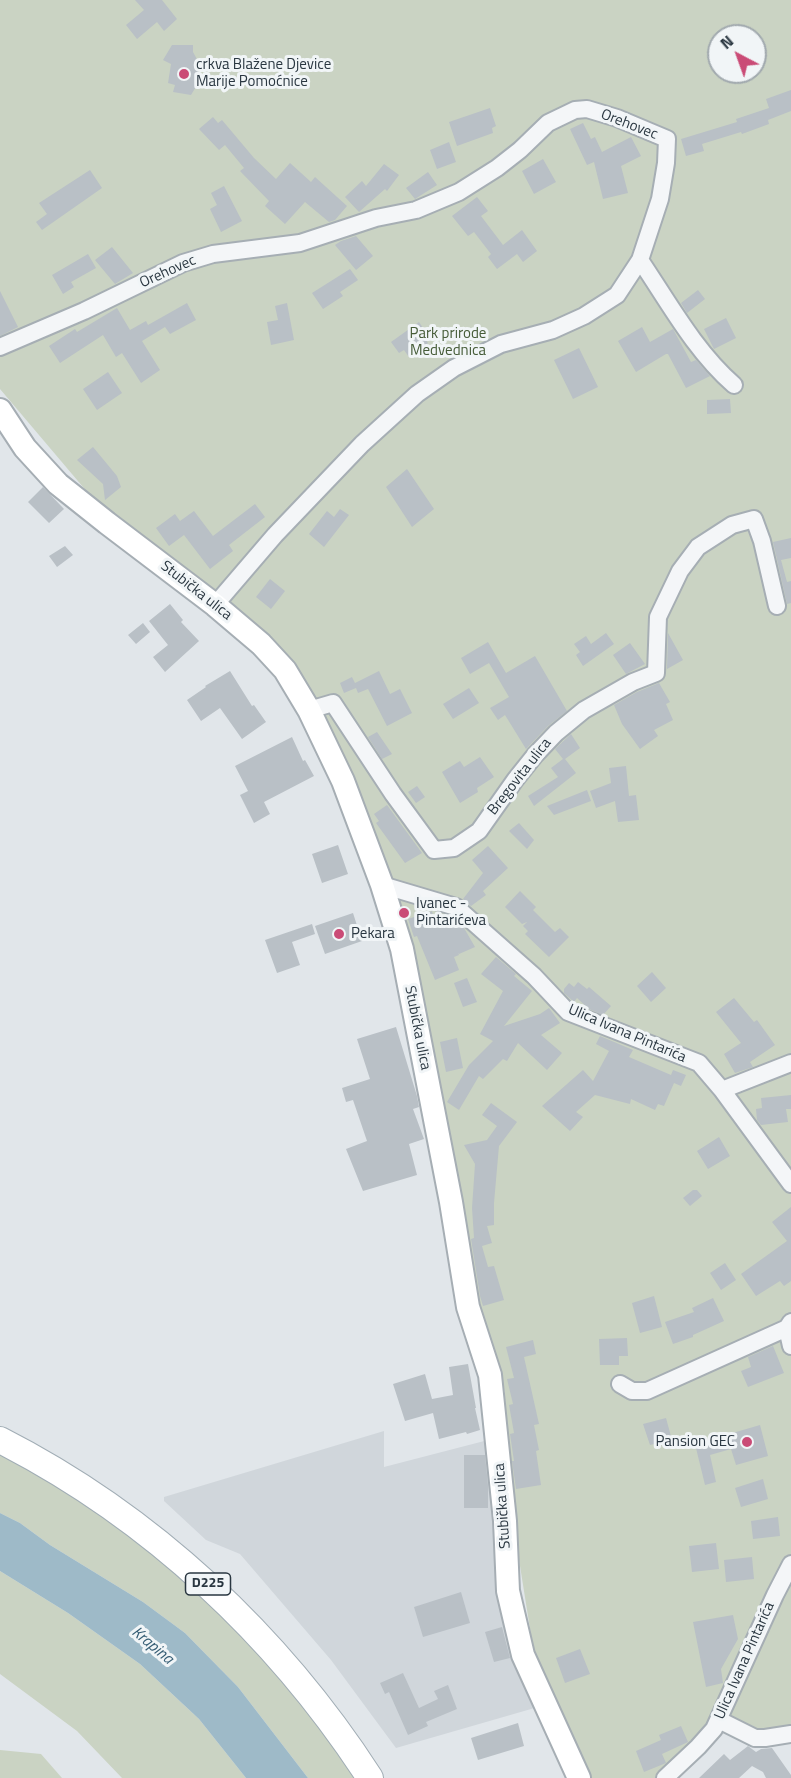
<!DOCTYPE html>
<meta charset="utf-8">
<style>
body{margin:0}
#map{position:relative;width:791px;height:1778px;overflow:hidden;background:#e1e6ea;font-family:"Titillium Web",sans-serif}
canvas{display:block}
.north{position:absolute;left:707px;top:24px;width:60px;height:60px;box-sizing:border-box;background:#f1f5f7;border:2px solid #a1a9ae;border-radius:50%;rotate:319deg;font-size:16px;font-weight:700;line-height:24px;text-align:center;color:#2a3741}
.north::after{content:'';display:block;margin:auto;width:21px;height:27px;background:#ca4b76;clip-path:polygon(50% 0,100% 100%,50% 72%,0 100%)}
</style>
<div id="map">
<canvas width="791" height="1778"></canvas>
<div class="north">N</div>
</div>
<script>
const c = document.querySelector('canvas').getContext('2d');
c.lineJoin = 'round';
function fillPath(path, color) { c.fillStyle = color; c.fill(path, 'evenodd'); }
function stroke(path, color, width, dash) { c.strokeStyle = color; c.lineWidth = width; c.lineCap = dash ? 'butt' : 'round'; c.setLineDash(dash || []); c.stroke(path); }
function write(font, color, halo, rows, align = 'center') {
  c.font = font + ' "Titillium Web",sans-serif'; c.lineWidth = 6; c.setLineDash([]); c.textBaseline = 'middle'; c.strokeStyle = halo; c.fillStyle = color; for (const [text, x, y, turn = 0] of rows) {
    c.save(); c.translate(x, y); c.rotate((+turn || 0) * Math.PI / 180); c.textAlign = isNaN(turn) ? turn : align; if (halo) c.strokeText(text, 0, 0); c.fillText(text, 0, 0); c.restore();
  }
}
const built = new Path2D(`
 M384 1431V1467L492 1439 491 1502 498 1572 538 1707 396 1748 331 1660 240 1554 206 1540 164 1501V1497Z`);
const green = new Path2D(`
 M0 0H791V1729L764 1733 753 1726 719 1715 660 1778H587L534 1654 517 1547 504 1387 452 1213 407 973 343 781 278 664 105 513 0 389ZM719 36H755V72H719Z
 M0 1450 38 1470 167 1560 266 1655 358 1778H308L238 1687 185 1633 143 1602 50 1545 20 1523 0 1513Z
 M0 1571 68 1613 140 1664 199 1719 246 1778H122L77 1731 0 1674Z
 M0 1750 41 1754 62 1778H0Z`);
const water = new Path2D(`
 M0 1513 20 1523 50 1545 143 1602 185 1633 238 1687 308 1778H246L199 1719 140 1664 68 1613 0 1571Z`);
const building = new Path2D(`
 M135 0H162L177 19 164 31 157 22 137 39 126 25 144 10Z
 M172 45H193V52L199 63 197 85 191 95 173 92 175 85 168 83 171 64 163 60Z
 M791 90V111L768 120 769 124 742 134 741 132 702 144 704 151 686 156 681 139 737 122 736 119 769 108 766 99Z
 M490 108 496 126 492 128 493 133 457 146 449 122Z
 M213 117 218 123 222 120 254 158 276 179 290 163 311 182 315 177 347 206 335 220 329 222 305 202 285 224 265 206 269 201 240 171 244 168 225 145 219 150 199 129Z
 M583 123 591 139 595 137 602 152 631 137 641 156 621 166 628 193 603 199 594 162 587 165 570 129Z
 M449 142 456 162 437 169 430 150Z
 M543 159 556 182 534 194 522 171Z
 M384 164 399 175 387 191 385 189 359 212 345 197 362 181 366 186Z
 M90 170 102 188 42 230 36 222 47 214 39 203Z
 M428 172 437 185 415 199 406 188Z
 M224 186 242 221 221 232 210 209 217 205 211 193Z
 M477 197 488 211 481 216 503 245 522 230 537 251 523 262 517 254 497 269 488 257 491 254 474 232 468 236 452 216Z
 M356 236 373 256 356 270 335 245 341 241Z
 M112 247 133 273 115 284 95 260Z
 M88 254 96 268 71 282 74 287 63 294 52 275Z
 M350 269 358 280 340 292 343 296 323 309 312 293Z
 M698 290 705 299 687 313 681 303Z
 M0 291 18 327 0 336Z
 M187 303 196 320 170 334 165 327 142 341 160 370 141 383 122 353 116 357 103 335 60 363 49 346 75 329 77 332 117 308 130 330 146 321 148 325Z
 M287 303 294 340 271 345 267 322 278 320 275 306Z
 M726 318 736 338 714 349 704 329Z
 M419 322 427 334 424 337 428 343 409 357 404 350 399 353 391 342Z
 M642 327 650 342 673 329 691 362 696 360 710 376 686 388 668 354H666L636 372 618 341Z
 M579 348 598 387 573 399 554 360Z
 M108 372 122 393 97 410 83 389Z
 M730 399 731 413 707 414V400Z
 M93 447 117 476 121 487 105 500 103 484 77 460Z
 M407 469 434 509 412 527 386 487Z
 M43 487 64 509 49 523 28 502Z
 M255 504 265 517 229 545 233 551 210 569 184 535 169 546 156 528 175 514 180 521 194 511 213 536Z
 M340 509 349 515 324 547 309 534 327 511 334 517Z
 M791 538V558L781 560 787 582 791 581V603L787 604 773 542Z
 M65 546 73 555 57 567 49 556Z
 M270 579 285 591 271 609 256 597Z
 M170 604 183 620 181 622 199 641 165 672 153 657 168 645 149 621Z
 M143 623 150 632 136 644 128 635Z
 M606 633 614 644 583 666 576 655 580 652 574 644 586 636 591 644Z
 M668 633 683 660 667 669V668Z
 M488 642 506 673 535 656 567 711 548 726 526 749 505 715 498 720 490 708 509 697 489 663 470 674 461 658Z
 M630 643 645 664 626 674 613 655Z
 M230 671 252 706 254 705 266 722 242 739 220 708 201 721 187 700 206 687 205 686Z
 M379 671 390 694 400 689 412 713 387 726 368 689 358 693 356 688 344 693 340 683 352 677 355 683Z
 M659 683 670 702 666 704 673 720 654 730 658 736 640 749 622 724 614 705 637 692Z
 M469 688 479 703 453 719 443 704Z
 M377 732 392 754 382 759 368 737Z
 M571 734 580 748 565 759 576 773 534 806 528 796 558 777 551 768 563 759 555 749Z
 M292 737 303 761 305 760 314 776 264 802 270 814 254 823 240 795 248 791 235 766Z
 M480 757 494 777 477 788 478 792 460 803 442 772 460 761 464 767Z
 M626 766 629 796 636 795 639 820 618 822 615 801 596 808 590 791 611 783 609 768Z
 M417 786 425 797 416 803 408 792Z
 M587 790 591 801 554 815 547 806Z
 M387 805 422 853 405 863 376 823 379 821 374 814Z
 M519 823 534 840 527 849 509 831Z
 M338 845 348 874 322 883 312 854Z
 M488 846 508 868 483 891 486 895 471 906 463 899 483 873 472 860Z
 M520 891 536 907 533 910 555 932 560 928 569 937 549 957 525 934 528 931 523 926 527 922 522 924 505 907Z
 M432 911 435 923 449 916H451L464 928 475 947 459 954 458 953 459 955 454 957 459 970 435 980 417 936 414 937 408 919Z
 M353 913 362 941 325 954 315 926Z
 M312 924 315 934 292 942 300 965 277 973 265 940Z
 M496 957 516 974 514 976 532 991 504 1026 540 1014 549 1008 560 1023 541 1035 562 1053 547 1070 518 1043 507 1061 503 1059 483 1079 479 1076 459 1110 447 1102 469 1065 493 1041 480 1034 503 991 481 974Z
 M652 972 666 988 651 1002 637 986Z
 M467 978 477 1002 463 1007 454 983Z
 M578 982 587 989 589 987 611 1006 603 1015 589 1009 577 998 574 1002 564 993V989L569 983 574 987Z
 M734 998 754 1022 757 1020 775 1045 750 1062 753 1067 735 1073 724 1054 741 1043 716 1012Z
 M396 1027 417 1096 419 1107 413 1109 424 1139 409 1144 417 1175 363 1191 346 1149 367 1141 353 1100 346 1102 342 1088 370 1079 357 1039Z
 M600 1036 633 1050 629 1057 671 1075 673 1070 686 1075 681 1086 674 1083 664 1106 658 1104 655 1110 631 1099 630 1104 595 1095 576 1112 583 1117 570 1131 542 1106 583 1070 593 1081 609 1051 596 1044Z
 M457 1038 463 1068 446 1072 440 1042Z
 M791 1095V1109H786L788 1122 761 1125 757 1120 756 1109 762 1108 761 1098Z
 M491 1103 517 1122 499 1146 494 1203V1225L487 1226 492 1243 482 1246 488 1267 494 1266 504 1300 483 1306 480 1296 471 1239 474 1238 472 1208 475 1164 464 1145 487 1140 497 1126 482 1115Z
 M719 1137 730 1156 708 1169 697 1151Z
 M693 1190H697L702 1196 690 1206 683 1198Z
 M791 1207V1281L784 1286 780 1281 756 1296 741 1274 787 1241 772 1222Z
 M725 1263 736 1280 721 1290 710 1273Z
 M654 1296 662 1327 640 1333 632 1303Z
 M713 1298 724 1321 693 1335V1337L673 1344 665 1322 694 1312 692 1308Z
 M627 1338 628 1356H619V1365H600L599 1339Z
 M533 1340 536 1354 524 1357 539 1424 534 1425 539 1450 536 1451 541 1485 516 1489 512 1461H514L510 1434 514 1433 509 1405 513 1404 507 1379 514 1378 506 1347Z
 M773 1346 784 1373 748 1387 741 1371 751 1367 748 1357Z
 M468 1364 476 1408H475L480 1430 467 1434 466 1432 439 1439 433 1413 405 1421 393 1384 425 1374 432 1399 453 1395 449 1367Z
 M666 1418 672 1440 650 1445 643 1424Z
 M760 1425 768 1456 736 1465 731 1449 710 1455 716 1482 705 1485 695 1444Z
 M464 1455H485L488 1485V1508H464Z
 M763 1479 768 1499 741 1507 735 1488Z
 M778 1517 780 1536 753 1539 751 1521Z
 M716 1543 719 1569 692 1572 689 1546Z
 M752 1557 754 1579 726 1582 724 1560Z
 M461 1592 470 1623 423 1637 414 1607Z
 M733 1615 738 1639 721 1669 723 1683 706 1687 693 1622Z
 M502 1627 510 1658 494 1662 485 1632Z
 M580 1649 590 1674 565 1683 556 1658Z
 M403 1673 419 1708 438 1699 434 1691 448 1685 457 1709 426 1722 428 1726 408 1735 389 1692 385 1694 380 1683Z
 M518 1723 524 1746 478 1760 471 1738Z
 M681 1726 688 1742 662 1754 666 1763 644 1772 636 1751 661 1740 659 1735Z
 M748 1746 756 1752 761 1749 772 1748 791 1775V1778H766L763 1772 752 1766 739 1778H699L724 1754 730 1760Z`);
const minor = new Path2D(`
 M640 260C669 303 695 351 734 385
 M0 347 84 311 183 263 213 254 300 243 376 218 416 210 459 192 497 168 520 150 548 123 575 110 587 109 617 118 667 139 666 163 660 199 640 260 617 295 584 316 553 330 501 344 454 368 417 394 362 444 275 535 215 605
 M309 710 333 703 393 794 434 850 454 848 479 831 515 780 535 755 556 733 584 710 633 682 656 673 658 617 680 571 698 547 732 525 754 519 762 541 777 606
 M382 885 456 907 534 976 568 1012 699 1063 722 1090 791 1184
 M722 1090 791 1063
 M791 1322 787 1328 791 1346
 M620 1384 632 1391H647L787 1328
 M719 1720 755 1738H765L791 1734
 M665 1778 698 1747 714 1729 775 1595 791 1564`);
const secondary = new Path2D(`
 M0 410 25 448 58 484 107 523 215 605 261 644 285 670 309 710 343 781 382 885 402 949 451 1202 468 1307 490 1375 505 1521 508 1591 523 1655 579 1778`);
const primary = new Path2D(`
 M0 1440C151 1517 278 1636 370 1778`);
const markers = [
 [184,74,6,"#ca4b76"],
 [404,913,6,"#ca4b76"],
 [339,934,6,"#ca4b76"],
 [747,1442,6,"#ca4b76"]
];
const shields = [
 [208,1584,45]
];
const shieldNames = [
 ["D225",208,1584]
];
const poiNames = [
 ["crkva Blažene Djevice",196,65],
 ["Marije Pomoćnice",196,82],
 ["Ivanec -",416,904],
 ["Pintarićeva",416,921],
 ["Pekara",351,934],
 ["Pansion GEC",735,1442,"right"]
];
const streetNames = [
 ["Orehovec",629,125,21],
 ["Orehovec",168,272,-24],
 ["Stubička ulica",196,591,38],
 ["Bregovita ulica",520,777,-52],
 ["Stubička ulica",417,1028,79],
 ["Ulica Ivana Pintarića",627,1034,23],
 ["Stubička ulica",503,1506,-94],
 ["Ulica Ivana Pintarića",745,1661,-66]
];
const parkNames = [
 ["Park prirode",448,334],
 ["Medvednica",448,351]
];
const waterNames = [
 ["Krapina",152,1646,40]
];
fillPath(built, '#d0d6db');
fillPath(green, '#cad3c3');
fillPath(water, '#9ebac8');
fillPath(building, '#b9c0c6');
stroke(minor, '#a6aeb4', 20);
stroke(secondary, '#a6aeb4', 26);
stroke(primary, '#a1adb5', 28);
stroke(minor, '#f4f6f8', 16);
stroke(secondary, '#fff', 22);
stroke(primary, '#fff', 26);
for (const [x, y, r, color] of markers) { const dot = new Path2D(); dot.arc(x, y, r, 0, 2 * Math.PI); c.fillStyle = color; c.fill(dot); stroke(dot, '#f1f5f7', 2); }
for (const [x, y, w] of shields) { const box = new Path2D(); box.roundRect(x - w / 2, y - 11, w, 22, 4.5); c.fillStyle = '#f1f5f7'; c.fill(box); stroke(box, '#2a3741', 1.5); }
write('bold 14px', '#2a3741', null, shieldNames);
write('15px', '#2a3741', '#f1f5f7', poiNames, 'left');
write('15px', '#2a3741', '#f1f5f7', streetNames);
write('15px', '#465c38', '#f1f5f7', parkNames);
write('italic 16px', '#355d74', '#f1f5f7', waterNames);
</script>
